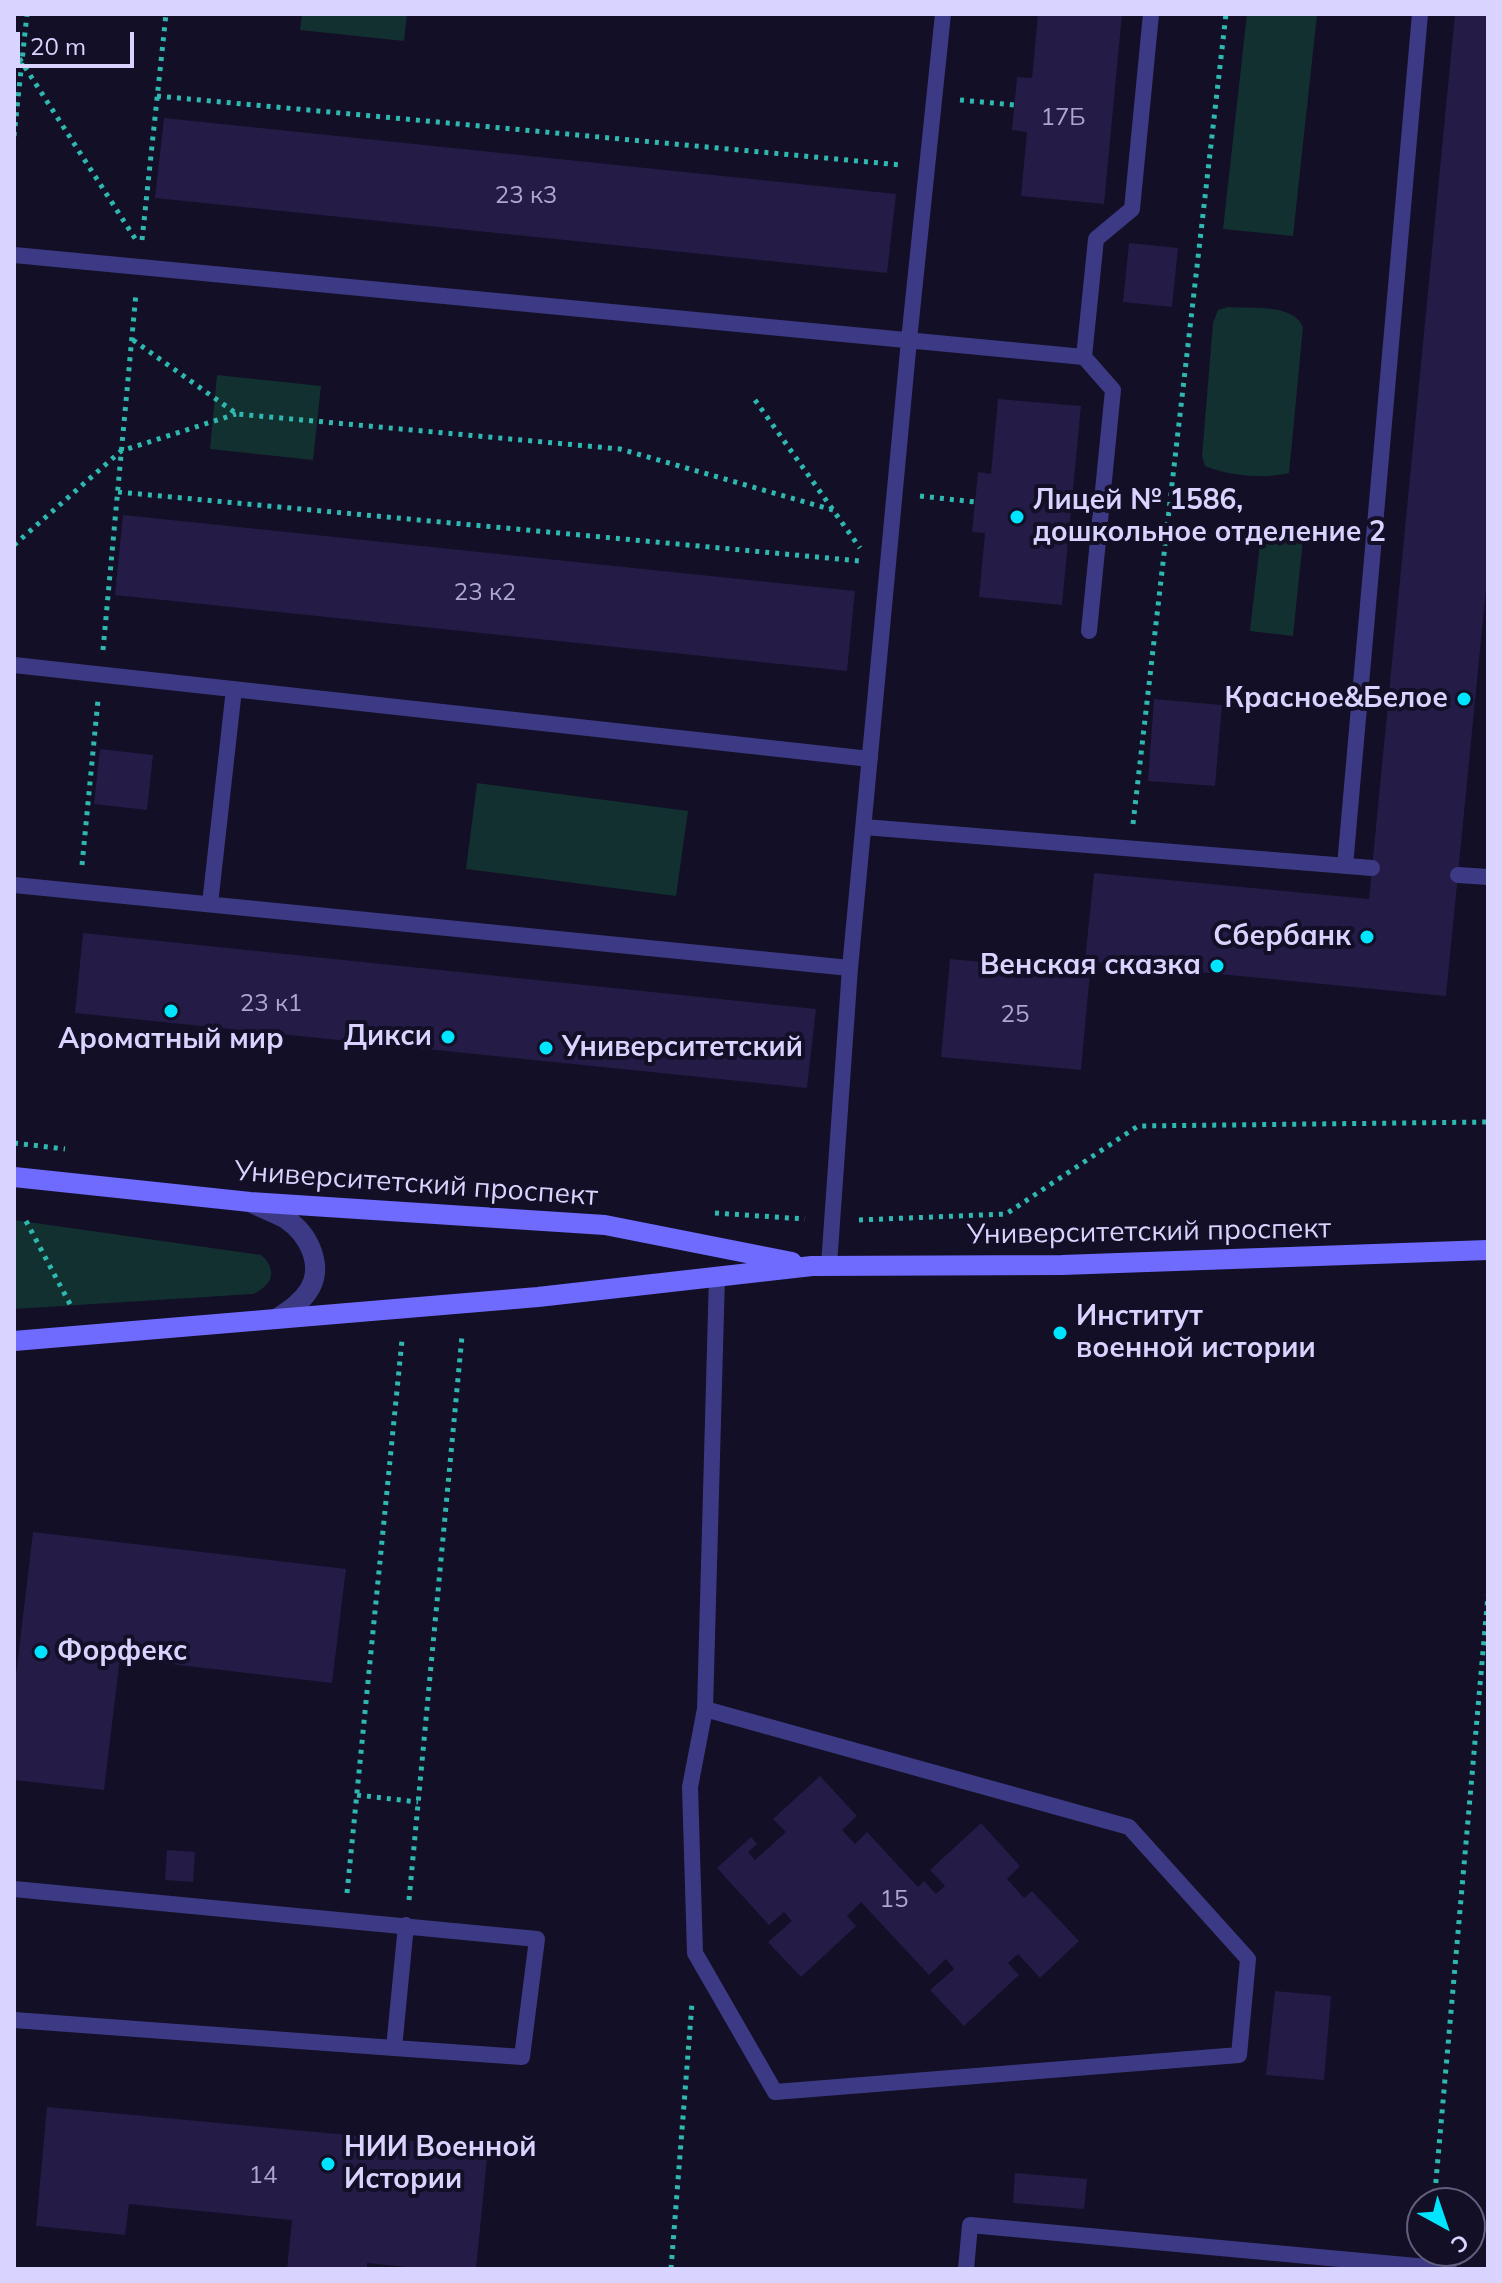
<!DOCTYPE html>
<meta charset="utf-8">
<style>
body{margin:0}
#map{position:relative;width:1502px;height:2283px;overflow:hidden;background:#130f26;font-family:Mulish,sans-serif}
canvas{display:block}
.frame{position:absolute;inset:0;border:16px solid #d9d4ff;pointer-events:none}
.north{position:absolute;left:1406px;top:2187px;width:80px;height:80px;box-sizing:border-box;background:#130f26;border:2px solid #625e7d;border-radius:50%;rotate:140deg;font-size:22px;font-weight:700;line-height:32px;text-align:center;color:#d9d4ff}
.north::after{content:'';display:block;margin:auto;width:28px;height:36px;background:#00e5ff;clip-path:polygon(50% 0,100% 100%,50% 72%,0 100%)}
.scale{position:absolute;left:16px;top:32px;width:118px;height:36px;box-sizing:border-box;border:4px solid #d9d4ff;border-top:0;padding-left:10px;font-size:24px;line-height:28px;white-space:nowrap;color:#d9d4ff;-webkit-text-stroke:6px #130f26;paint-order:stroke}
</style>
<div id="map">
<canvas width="1502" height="2283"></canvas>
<div class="frame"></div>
<div class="north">С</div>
<div class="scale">20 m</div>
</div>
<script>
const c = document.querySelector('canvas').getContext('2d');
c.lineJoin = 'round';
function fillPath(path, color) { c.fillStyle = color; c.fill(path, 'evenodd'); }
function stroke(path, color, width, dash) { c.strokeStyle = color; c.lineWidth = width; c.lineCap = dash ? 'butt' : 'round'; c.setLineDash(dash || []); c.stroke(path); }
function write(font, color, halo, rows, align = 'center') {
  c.font = font + ' Mulish,sans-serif'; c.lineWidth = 8; c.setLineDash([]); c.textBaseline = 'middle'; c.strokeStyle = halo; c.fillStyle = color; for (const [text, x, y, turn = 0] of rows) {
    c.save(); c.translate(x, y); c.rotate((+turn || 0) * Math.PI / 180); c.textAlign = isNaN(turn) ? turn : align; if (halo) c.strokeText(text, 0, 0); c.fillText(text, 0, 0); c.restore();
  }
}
const green = new Path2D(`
 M302 14H407L404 41 300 30Z
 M1247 14 1317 15 1293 236 1223 229Z
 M1228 307C1251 309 1293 303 1303 327L1289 473C1265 479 1228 476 1205 466L1202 456 1213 323 1218 310Z
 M217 375 321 386 313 460 210 449Z
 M1262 526 1304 530 1293 636 1250 631Z
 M477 783 688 811 676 896 466 869Z
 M14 1220 261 1255C278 1270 273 1285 253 1294L14 1309Z`);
const building = new Path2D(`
 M1038 14H1122L1104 204 1021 196 1027 132 1012 130 1017 77 1032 78Z
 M1455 14H1488V569L1446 996 1085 961 1094 873 1369 899Z
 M164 118 896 194 887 273 155 198Z
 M1129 243 1178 248 1172 307 1123 302Z
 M998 399 1081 406 1062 605 979 597 985 533 972 532 978 472 991 474Z
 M123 515 855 591 847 671 115 595Z
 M1154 699 1222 705 1215 786 1148 781Z
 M100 749 153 755 147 810 94 804Z
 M83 933 816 1009 807 1088 75 1013Z
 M950 959 1090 972 1081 1070 941 1057Z
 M33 1532 346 1569 332 1683 120 1658 104 1790 14 1780V1692Z
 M820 1776 857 1816 842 1830 855 1844 867 1832 918 1887 924 1881 936 1894 945 1886 930 1870 981 1823 1020 1866 1007 1879 1024 1898 1032 1891 1079 1941 1040 1978 1018 1954 1008 1963 1019 1975 964 2026 930 1990 954 1969 946 1959 929 1975 861 1902 847 1916 856 1926 801 1977 768 1942 792 1921 784 1912 769 1925 717 1868 751 1837 757 1844 748 1852 755 1860 786 1832 773 1819Z
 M167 1850 195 1852 193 1882 165 1880Z
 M1275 1991 1331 1996 1324 2080 1266 2075Z
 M47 2107 488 2148 476 2269H428L367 2263V2269H287L292 2220 129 2204 125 2235 36 2226Z
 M1015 2173 1087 2179 1084 2209 1013 2203Z`);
const path = new Path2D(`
 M14 50 136 240
 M157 96 901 165
 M960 100 1015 105
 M14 136 27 14
 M142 240 166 14
 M133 340 237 414 620 449 833 510
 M755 400 860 548
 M118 492 860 561
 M920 496 975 502
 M14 545 121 451 236 414
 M103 650 136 293
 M1133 824 1226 14
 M82 865 98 700
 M14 1143 65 1149
 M715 1213 805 1219
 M859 1220 1006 1214 1138 1126 1488 1122
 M26 1221 71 1306
 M357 1795 418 1802
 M347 1893 402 1340
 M409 1900 462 1336
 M1434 2203 1488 1595
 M671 2269 692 2003`);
const lane = new Path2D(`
 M14 255 1084 357 1113 390 1089 631
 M1084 357 1096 239 1132 209 1151 14
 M14 665 870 759
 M864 827 1372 868
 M1345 866 1420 14
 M1458 875 1488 877
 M14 885 850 968
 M210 904 234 689
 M829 1265 850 968 909 340 943 14
 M705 1709 1129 1827 1248 1959 1239 2055 775 2092 695 1953 690 1787 705 1709 717 1276
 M14 1889 537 1939 522 2057 394 2048
 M14 2020 394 2048 406 1925
 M966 2269 970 2225 1449 2269`);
const street = new Path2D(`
 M252 1203C263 1209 276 1213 286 1219 309 1234 324 1266 309 1290 301 1303 288 1311 276 1319`);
const secondary = new Path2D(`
 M14 1177 250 1202 605 1225 792 1262
 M14 1341 538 1297 812 1266 1062 1265 1488 1250`);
const markers = [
 [1017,517,8,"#00e5ff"],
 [1464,699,8,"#00e5ff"],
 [1367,937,8,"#00e5ff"],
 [1217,966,8,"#00e5ff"],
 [171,1011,8,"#00e5ff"],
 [448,1037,8,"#00e5ff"],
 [546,1048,8,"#00e5ff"],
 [1060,1333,8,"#00e5ff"],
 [41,1652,8,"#00e5ff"],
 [328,2164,8,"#00e5ff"]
];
const numberNames = [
 ["17Б",1063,118],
 ["23 к3",526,196],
 ["23 к2",485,593],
 ["23 к1",271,1004],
 ["25",1015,1015],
 ["15",894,1900],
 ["14",263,2176]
];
const poiNames = [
 ["Лицей № 1586,",1033,501],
 ["дошкольное отделение 2",1033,533],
 ["Красное&Белое",1448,699,"right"],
 ["Сбербанк",1351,937,"right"],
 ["Венская сказка",1201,966,"right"],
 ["Дикси",432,1037,"right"],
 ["Ароматный мир",171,1040,"center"],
 ["Университетский",562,1048],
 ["Институт",1076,1317],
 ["военной истории",1076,1349],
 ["Форфекс",57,1652],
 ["НИИ Военной",344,2148],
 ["Истории",344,2180]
];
const streetNames = [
 ["Университетский проспект",416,1184,4],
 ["Университетский проспект",1149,1232,-1]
];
fillPath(green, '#12302f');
fillPath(building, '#241b47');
stroke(path, '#2fb8b0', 5, [4, 6]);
stroke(lane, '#3d3a85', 16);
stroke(street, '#3d3a85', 20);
stroke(secondary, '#6f6bff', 20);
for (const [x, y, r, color] of markers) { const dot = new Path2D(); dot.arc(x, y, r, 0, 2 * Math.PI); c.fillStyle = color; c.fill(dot); stroke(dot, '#130f26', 3); }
write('24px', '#aca6d1', null, numberNames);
write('bold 28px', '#d9d4ff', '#130f26', poiNames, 'left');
write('28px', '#d9d4ff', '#130f26', streetNames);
</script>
